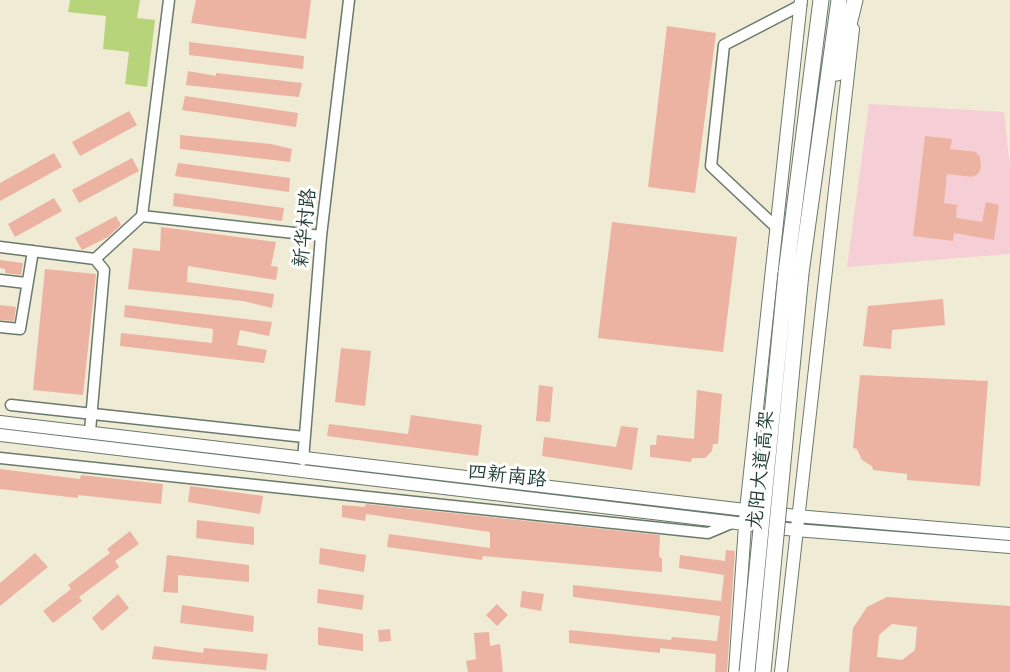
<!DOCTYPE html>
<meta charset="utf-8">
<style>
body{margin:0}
canvas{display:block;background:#f0ebd4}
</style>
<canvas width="1010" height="672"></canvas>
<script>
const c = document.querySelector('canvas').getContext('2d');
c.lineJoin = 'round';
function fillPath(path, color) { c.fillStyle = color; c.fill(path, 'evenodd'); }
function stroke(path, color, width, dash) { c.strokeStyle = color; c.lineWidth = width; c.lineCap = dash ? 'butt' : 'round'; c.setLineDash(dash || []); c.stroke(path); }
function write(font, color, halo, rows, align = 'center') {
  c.font = font + ' "Comic Neue","LXGW WenKai TC",sans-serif'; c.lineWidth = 6; c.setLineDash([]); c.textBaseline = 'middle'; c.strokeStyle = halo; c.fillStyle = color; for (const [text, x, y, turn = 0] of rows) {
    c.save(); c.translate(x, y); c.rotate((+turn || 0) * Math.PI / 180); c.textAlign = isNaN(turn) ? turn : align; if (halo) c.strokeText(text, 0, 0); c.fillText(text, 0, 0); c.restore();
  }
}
const built = new Path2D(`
 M869 104 1004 112 1010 167V254L847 267Z`);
const green = new Path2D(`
 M70 0H140L137 18 155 20 147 87 125 84 129 52 103 49 106 16 68 12Z`);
const building = new Path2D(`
 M196 0H311L306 39 191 23Z
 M667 26 716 33 695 193 648 187Z
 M189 42 304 56 303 69 189 55Z
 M188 71 216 76V73L302 83 299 97 269 94 186 85Z
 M185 96 298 113 296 127 182 110Z
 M129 111 137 125 80 156 72 142Z
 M180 135 271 144 292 149 290 162 180 149Z
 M925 136 952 139 950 149 976 152 980 157 981 168 978 174 972 177 947 174 944 203 957 205 956 218 982 222 986 202 999 205 994 240 954 233 953 241 913 236Z
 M54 153 62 167 0 201V183Z
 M132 158 139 171 79 203 72 190Z
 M178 163 290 178 289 192 175 176Z
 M174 193 284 208 282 221 173 206Z
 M54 198 62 211 15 237 8 224Z
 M116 216 121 225 108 237 82 250 75 238Z
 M612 222 737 237 723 352 598 338Z
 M161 227 276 242 271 266 278 267 276 280 188 266 187 282 274 294 272 308 243 301 128 289 133 248 160 251Z
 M0 260 23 263 21 275 5 273V269L0 268Z
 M45 269 96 274 83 395 33 390Z
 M943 299 945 325 892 330 891 349 863 346 868 306Z
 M0 305 16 307 14 321 0 320Z
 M125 305 272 322 269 336 240 330 237 345 267 350 264 363 120 346 121 333 212 343 213 329 124 317Z
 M341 348 371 351 365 406 335 402Z
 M860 375 988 381 980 486 907 480V474L873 470 872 466 862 460 857 449 853 448Z
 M539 385 553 387 550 422 536 421Z
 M697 390 722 394 718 444H713L712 451 705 458H692L691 462 650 457V445H656L657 435 694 439Z
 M411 415 482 425 478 456 327 436 329 424 408 434Z
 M621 426 638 428 632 470 542 456 544 437 616 447Z
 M0 469 80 479 81 475 163 484 161 504 78 495V498L0 489Z
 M190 486 263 496 260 514 188 502Z
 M366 504 660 535 659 557 662 558V572L483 556 482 560 387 547 389 534 490 548V532L366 514 365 521 342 517V505L365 507Z
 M197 520 254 527V545L196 538Z
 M130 531 139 544 115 561 119 567 79 597 82 601 53 623 43 611 71 589 68 585 110 553 107 549Z
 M320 548 366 555 364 572 319 564Z
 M726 550 735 551 727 672H715L716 654 660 648V653L569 643V630L671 640 672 637 717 641 720 616 573 597V585L721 601 724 575 679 568 680 555 725 561Z
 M35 553 48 567 0 606V583Z
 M167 555 249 565V582L178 575V593L163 592Z
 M318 589 364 595 362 610 317 603Z
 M522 591 544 594 541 611 520 607Z
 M118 594 129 608 102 631 92 618Z
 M887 597 1010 606V672H849L853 628 867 607ZM892 624 917 627 915 650 902 660 877 657 879 635Z
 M497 604 508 615 497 626 486 615Z
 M182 605 254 616 253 632 180 623Z
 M318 627 363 634V651L318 645Z
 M390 629 391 641 379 642 378 630Z
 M489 632 490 646 500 644 503 672H468L466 661 476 659 474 633Z
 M154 646 203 653 204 648 268 654 266 670 152 659Z`);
const minor = new Path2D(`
 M142 216 321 236
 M777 228 711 166 724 45 801 5
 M0 247 95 259 142 216 169 0
 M0 280 26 283
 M0 327 20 329 33 251
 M11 405 304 437
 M90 431 104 270 95 259
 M0 458 708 533 734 522
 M303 460 321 236 349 0`);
const major = new Path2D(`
 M0 422 796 516 1010 534
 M0 435 795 530 1010 547
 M735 672 746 510 801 0
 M781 672 853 29`);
const highway = new Path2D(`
 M837 73 855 0
 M786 273 821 0
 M801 273 839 0`);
const highwayBridge = new Path2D(`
 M747 672 786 273
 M763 672 801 273`);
const streetNames = [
 ["新华村路",305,228,-84],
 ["龙阳大道高架",761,470,-84],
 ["四新南路",507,476,6]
];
fillPath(built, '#f6cfd6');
fillPath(green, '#b8d47a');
fillPath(building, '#ecb3a2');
stroke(minor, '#687a6c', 13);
stroke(major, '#687a6c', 14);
stroke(highway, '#687a6c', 17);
stroke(minor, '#fff', 10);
stroke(major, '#fff', 12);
stroke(highway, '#fff', 15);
stroke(highwayBridge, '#687a6c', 17, []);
stroke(highwayBridge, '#fff', 15);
write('20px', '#1f3d34', '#fff', streetNames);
</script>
